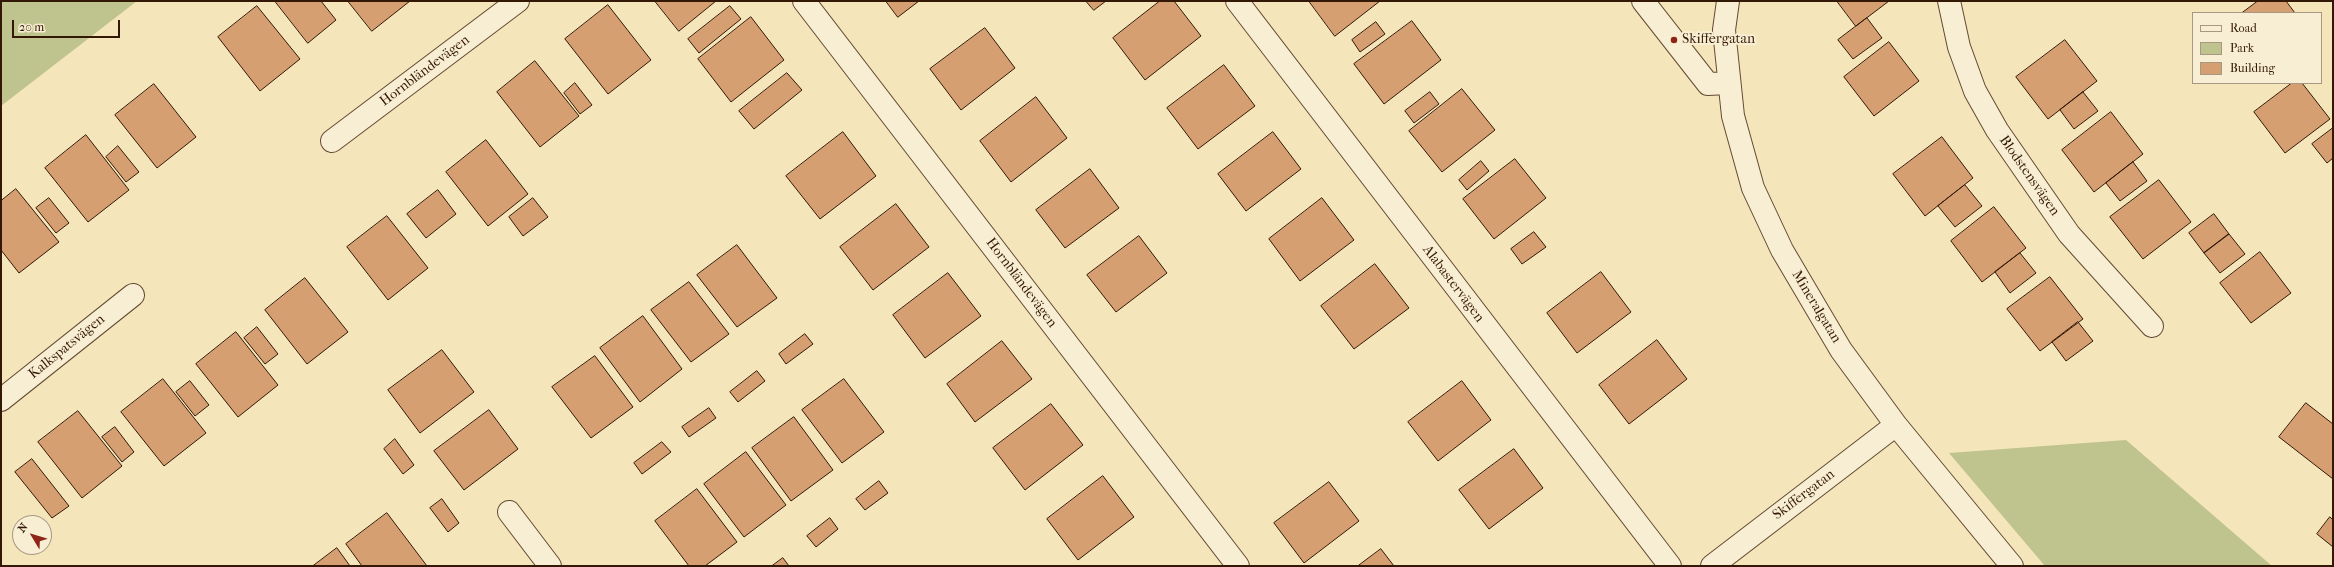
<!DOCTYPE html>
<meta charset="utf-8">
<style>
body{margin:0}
#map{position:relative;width:2334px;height:567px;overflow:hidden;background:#f4e5bb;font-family:"IM FELL French Canon",serif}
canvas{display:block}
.frame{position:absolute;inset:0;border:2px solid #331805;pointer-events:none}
.legend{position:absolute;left:2192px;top:12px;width:130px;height:72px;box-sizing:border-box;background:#f8eed3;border:1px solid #a99881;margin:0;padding:5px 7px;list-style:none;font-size:12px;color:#331805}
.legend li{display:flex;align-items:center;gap:8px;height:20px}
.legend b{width:20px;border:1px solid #a99881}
.north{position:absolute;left:12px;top:515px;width:40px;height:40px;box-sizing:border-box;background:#f8eed3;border:1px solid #a99881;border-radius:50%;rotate:308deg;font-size:11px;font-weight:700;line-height:16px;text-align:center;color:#331805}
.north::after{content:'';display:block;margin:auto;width:14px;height:18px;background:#8f2418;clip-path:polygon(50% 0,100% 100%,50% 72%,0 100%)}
.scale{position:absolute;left:12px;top:20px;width:108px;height:18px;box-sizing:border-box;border:2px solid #331805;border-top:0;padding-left:5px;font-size:12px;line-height:14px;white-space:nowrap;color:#331805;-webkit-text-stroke:3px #f8eed3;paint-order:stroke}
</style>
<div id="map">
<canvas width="2334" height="567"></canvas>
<div class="frame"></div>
<ul class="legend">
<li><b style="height:5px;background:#f8eed3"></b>Road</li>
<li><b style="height:11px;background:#bfc38d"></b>Park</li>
<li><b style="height:11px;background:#d59f72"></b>Building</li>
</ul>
<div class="north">N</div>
<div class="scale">20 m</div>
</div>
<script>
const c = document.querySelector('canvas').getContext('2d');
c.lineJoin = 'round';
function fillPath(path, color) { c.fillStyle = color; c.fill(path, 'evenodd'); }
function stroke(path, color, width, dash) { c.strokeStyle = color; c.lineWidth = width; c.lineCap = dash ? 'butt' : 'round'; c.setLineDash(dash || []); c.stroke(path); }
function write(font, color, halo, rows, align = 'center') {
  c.font = font + ' "IM FELL French Canon",serif'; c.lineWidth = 4; c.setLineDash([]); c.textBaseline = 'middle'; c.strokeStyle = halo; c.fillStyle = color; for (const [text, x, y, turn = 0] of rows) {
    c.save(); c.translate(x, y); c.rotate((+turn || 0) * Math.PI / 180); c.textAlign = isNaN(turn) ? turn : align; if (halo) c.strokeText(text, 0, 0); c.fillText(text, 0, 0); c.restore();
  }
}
const green = new Path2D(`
 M1 1H137L1 106Z
 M2126 440 2272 566H2045L1949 453Z`);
const building = new Path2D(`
 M275 1H321L336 20 308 43Z
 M348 1H410L372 31Z
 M655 1H716L679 31Z
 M886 1H919L898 17Z
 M1086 1H1106L1094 10Z
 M1160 1H1174L1201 36 1145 80 1113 38Z
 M1309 1H1380L1335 36Z
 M1837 1H1889L1856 26Z
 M2258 1H2286L2295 13H2242Z
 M608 5 651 60 608 94 565 39Z
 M257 6 300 59 260 91 218 37Z
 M730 6 741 19 699 53 688 39Z
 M751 17 784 60 731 102 698 59Z
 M1867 18 1882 38 1853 59 1838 40Z
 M1412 21 1441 60 1384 104 1354 64Z
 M1376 22 1385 34 1360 52 1352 40Z
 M985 28 1015 68 961 110 930 69Z
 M2065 40 2097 81 2048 119 2016 77Z
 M1889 42 1919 81 1874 116 1844 77Z
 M535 61 579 116 540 147 497 92Z
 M1224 65 1255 106 1198 149 1167 108Z
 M787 73 802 90 754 129 739 111Z
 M575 83 592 105 580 114 564 93Z
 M2292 83H2302L2330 119 2285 153 2254 112Z
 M154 84 196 137 157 168 115 115Z
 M1462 89 1495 130 1442 172 1409 131Z
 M1430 92 1439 104 1414 123 1405 111Z
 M2083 92 2098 111 2074 129 2060 110Z
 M1036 97 1067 138 1011 182 980 141Z
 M2111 112 2143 154 2094 192 2062 150Z
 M2333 128V158L2327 163 2312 144Z
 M843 132 876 176 820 219 786 176Z
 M1273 132 1301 169 1246 211 1218 174Z
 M86 135 129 190 88 222 45 168Z
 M1942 137 1973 178 1925 216 1893 174Z
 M486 140 528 194 488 226 446 172Z
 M118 146 139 172 126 182 106 157Z
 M1515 159 1546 198 1494 239 1463 199Z
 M1481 161 1489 171 1467 190 1459 180Z
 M2133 162 2147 181 2120 201 2106 183Z
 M1090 169 1119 208 1065 248 1036 210Z
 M2159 180 2191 222 2143 259 2110 217Z
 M1965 185 1982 206 1955 227 1938 206Z
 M16 189 59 242 19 273 1 250V201Z
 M438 190 456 214 426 238 407 214Z
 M49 198 69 223 56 233 36 208Z
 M533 198 548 217 523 236 509 217Z
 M1322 198 1354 240 1300 281 1269 239Z
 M896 204 929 247 873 290 840 247Z
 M1994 207 2026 248 1982 282 1951 241Z
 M2214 214 2229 234 2204 253 2189 233Z
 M387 216 428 268 388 300 347 247Z
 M1534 232 1546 247 1522 264 1511 249Z
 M2229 234 2245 254 2220 273 2204 253Z
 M1139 236 1167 273 1116 312 1087 275Z
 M737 245 777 298 737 327 697 275Z
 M2260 252 2291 293 2251 323 2220 283Z
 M2020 253 2036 273 2010 293 1995 272Z
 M1375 264 1409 308 1354 349 1321 306Z
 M1601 272 1631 312 1577 353 1547 313Z
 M948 273 981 316 925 358 893 315Z
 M2050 277 2083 319 2040 351 2007 309Z
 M305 278 348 332 307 364 265 310Z
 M689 282 729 334 691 362 651 310Z
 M643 316 682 369 640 402 600 348Z
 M2078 322 2093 341 2066 361 2052 342Z
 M257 327 278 354 265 364 244 338Z
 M236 332 278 385 238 417 196 364Z
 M805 334 813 344 786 364 779 354Z
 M1657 340 1687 379 1629 424 1599 385Z
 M1002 341 1032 379 975 422 947 384Z
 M442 350 474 392 420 433 388 390Z
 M595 356 633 407 591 438 552 387Z
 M757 371 765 381 738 402 730 392Z
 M163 379 206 433 164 466 121 412Z
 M844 379 884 432 842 463 802 410Z
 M190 381 209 405 195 416 176 392Z
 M1462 381 1491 420 1438 461 1408 422Z
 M2306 403 2333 424V479L2279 437Z
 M1051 404 1083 445 1025 490 993 448Z
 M709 408 716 418 689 437 682 427Z
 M489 410 518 449 464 490 434 451Z
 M78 411 122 466 82 498 38 442Z
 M794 417 833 470 791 501 752 448Z
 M115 427 134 452 122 462 102 437Z
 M395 439 414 465 403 474 384 449Z
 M662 442 671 452 642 474 634 463Z
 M1514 449 1543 488 1489 529 1459 490Z
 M746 452 786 505 744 537 704 484Z
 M32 459 69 506 52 518 15 472Z
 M1103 476 1134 517 1078 560 1047 519Z
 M879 481 888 493 865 510 856 499Z
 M1329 482 1359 521 1304 563 1274 523Z
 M697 489 737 542 705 566H689L655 521Z
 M442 499 459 523 448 532 430 508Z
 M387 513 427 566H362L346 544Z
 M2330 517 2333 520V547L2317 534Z
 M830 518 838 529 816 547 807 536Z
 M337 548 350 566H313Z
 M1381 549 1394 566H1358Z
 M783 558 789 566H772Z`);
const minor = new Path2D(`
 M804 1 1238 566
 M1237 1 1670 566
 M1643 1 1708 84 1728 83
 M1728 1 1724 30 1733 116 1753 188 1782 250 1841 350 1896 425 2012 566
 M1949 1 1959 47 1975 91 1997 130 2069 234 2152 326
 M332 141 518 1
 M1 400 133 295
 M509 512 550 566
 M1712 566 1896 425`);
const markers = [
 [1674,40,4,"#8f2418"]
];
const poiNames = [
 ["Skiffergatan",1682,40]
];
const streetNames = [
 ["Hornbländevägen",425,71,-37],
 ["Blodstensvägen",2029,176,55],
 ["Hornbländevägen",1021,283,53],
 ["Alabastervägen",1453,284,53],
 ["Mineralgatan",1816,307,59],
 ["Kalkspatsvägen",67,347,-39],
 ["Skiffergatan",1804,495,-37]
];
fillPath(green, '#bfc38d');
fillPath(building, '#d59f72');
stroke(building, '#331805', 1);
stroke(minor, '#634b32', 24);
stroke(minor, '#f8eed3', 22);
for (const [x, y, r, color] of markers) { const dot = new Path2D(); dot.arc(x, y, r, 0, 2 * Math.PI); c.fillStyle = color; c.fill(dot); stroke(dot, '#f8eed3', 1.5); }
write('14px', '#331805', '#f8eed3', poiNames, 'left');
write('14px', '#331805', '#f8eed3', streetNames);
</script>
